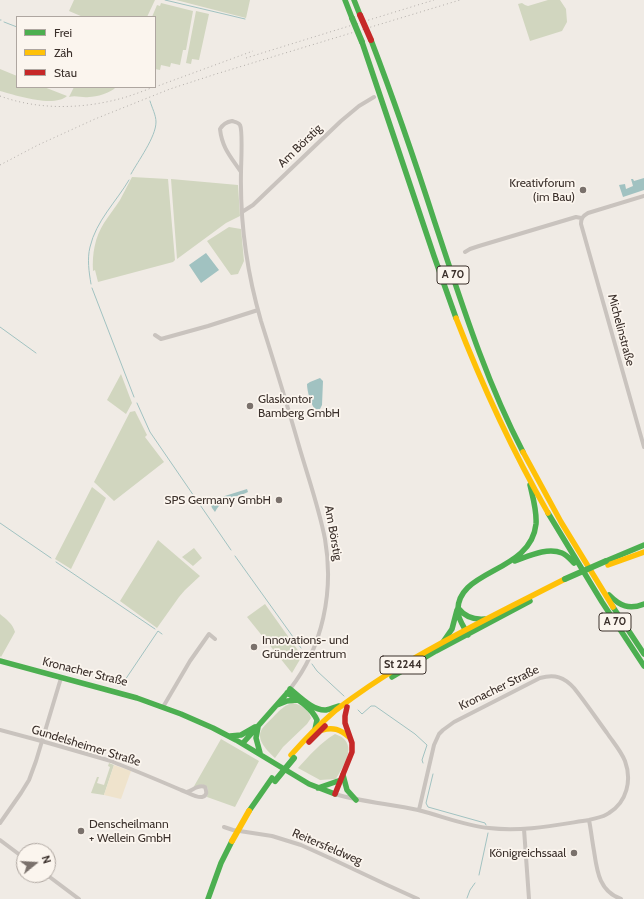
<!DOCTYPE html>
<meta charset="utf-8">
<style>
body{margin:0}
#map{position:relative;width:644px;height:899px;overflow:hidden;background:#f0ebe5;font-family:Cabin,sans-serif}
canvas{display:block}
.legend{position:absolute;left:16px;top:16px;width:140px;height:72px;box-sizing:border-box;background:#fbf5ee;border:1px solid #aea6a0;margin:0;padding:5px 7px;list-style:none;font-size:12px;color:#3b302b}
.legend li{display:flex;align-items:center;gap:8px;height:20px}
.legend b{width:20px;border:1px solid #aea6a0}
.north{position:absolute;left:16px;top:843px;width:40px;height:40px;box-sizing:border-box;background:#fbf5ee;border:1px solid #aea6a0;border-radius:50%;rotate:72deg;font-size:11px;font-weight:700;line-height:16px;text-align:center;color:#3b302b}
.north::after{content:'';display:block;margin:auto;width:14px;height:18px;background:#7a716c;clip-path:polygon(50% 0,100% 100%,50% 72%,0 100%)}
</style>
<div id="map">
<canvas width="644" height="899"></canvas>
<ul class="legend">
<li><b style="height:5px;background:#4caf50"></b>Frei</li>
<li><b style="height:5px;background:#ffc107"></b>Zäh</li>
<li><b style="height:5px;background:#c62828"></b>Stau</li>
</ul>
<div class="north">N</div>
</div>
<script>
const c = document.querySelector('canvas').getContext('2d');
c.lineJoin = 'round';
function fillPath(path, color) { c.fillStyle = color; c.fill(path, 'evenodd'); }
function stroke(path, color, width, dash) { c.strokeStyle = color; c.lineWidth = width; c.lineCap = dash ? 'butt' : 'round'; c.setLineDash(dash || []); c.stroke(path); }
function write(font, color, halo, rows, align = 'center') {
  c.font = font + ' Cabin,sans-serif'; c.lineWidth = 3.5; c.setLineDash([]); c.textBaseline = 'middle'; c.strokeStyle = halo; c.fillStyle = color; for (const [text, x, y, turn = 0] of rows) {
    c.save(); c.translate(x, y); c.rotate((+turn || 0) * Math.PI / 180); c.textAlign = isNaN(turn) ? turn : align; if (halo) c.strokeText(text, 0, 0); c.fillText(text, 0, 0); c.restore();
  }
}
const green = new Path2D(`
 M74 0H155L147 17H83L69 11Z
 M176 0H250L246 18Z
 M548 0H560L566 9 567 22 562 31 530 41 518 4 522 3 525 5 528 6Z
 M161 3 193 11 186 50H183L180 65 171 63 170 67 161 65 160 70 155 69V17H152L157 5 160 6Z
 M196 11 209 14 199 60 192 59 191 64 186 63Z
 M0 69 17 76V87H44L67 96C54 108 15 95 0 91Z
 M74 87H116C111 93 96 97 89 97 82 98 76 95 69 97Z
 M132 177 168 179 175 260 173 262 98 282 95 270 93 271C92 254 95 237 104 223 109 215 115 208 120 200 124 192 128 185 132 177Z
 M171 179 238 185 240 216 226 223 177 259Z
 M229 227 241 229 244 261 238 274 231 275 207 241Z
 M121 374 132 403 126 414 107 400Z
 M135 411 147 435 145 437 164 462 114 501 94 482 130 412Z
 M92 487 106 498 71 569 55 559Z
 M158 540 200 576 185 590 179 597 157 628 120 601Z
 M194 548 202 558 193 566 182 557Z
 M265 604 302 656 292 673 247 617Z
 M0 614C6 619 13 624 15 632L1 657 0 656Z
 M292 703C301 704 309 710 311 718L307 724 283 747 275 758C268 751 255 740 262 729 265 724 271 720 275 715 280 710 285 705 292 703Z
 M335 734C337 735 341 736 343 738 356 749 342 768 336 779L320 780 298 768C309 756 320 743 335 734Z
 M221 739 259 761 235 807 207 797C211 784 202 782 193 788Z
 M109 763 114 765 104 795 91 793 97 777H99L97 783 104 785 110 767 108 766Z`);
const sand = new Path2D(`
 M114 765 131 771 121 799 104 795Z`);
const water = new Path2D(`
 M644 178V190L623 197 619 185 625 184 626 189 633 186 631 179H633L634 181Z
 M206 253 219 270 201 283 189 265Z
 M320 378 323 381 322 405 320 409 316 410C311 406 307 391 307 384L310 382Z
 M247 489 248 492C233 499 225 495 215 512L212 508 210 502 212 500Z`);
const stream = new Path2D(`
 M165 0 245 19
 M0 20H1
 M4 22 17 27
 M131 174C138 161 156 137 156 122 156 115 152 108 150 101
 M91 284C89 272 87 259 90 247 96 221 116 202 129 180
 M92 288 134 397
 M0 327 36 353
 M137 403 150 432 231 550
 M0 523 51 558
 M235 556 301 648
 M56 562 155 629
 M312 664 317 671 344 696
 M121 686 158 631 162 634
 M358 710 362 714 371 706H375L415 734 427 745 422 760 423 763
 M433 774 426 803 428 807 485 823 486 825
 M479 875 488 833
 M467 898 470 890 475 883`);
const street = new Path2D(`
 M232 121C235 122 238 122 240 125 243 131 241 164 241 172 231 157 222 148 220 129 223 124 226 122 232 121Z
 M241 172C240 222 247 273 261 321 274 362 287 404 299 446 308 477 319 508 325 539 334 591 323 647 290 689
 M644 196 588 213C583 216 581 218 581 224L644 447
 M242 212 253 205 341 121 359 106 374 97
 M465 252 470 249 479 246 576 217 581 218
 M155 335 161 339 208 326 258 310
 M163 707 190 661 209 634 215 639
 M0 730 45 742 111 761 118 764C139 772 160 781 181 790 187 792 196 798 202 797 207 796 207 792 205 787 199 784 193 790 187 792
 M335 794C362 802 391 804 418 810 442 816 466 826 489 828 523 832 556 825 589 820 596 818 604 817 609 813 627 802 632 780 625 761 621 751 613 742 607 733 596 718 586 703 574 688 564 677 555 674 540 678L454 722 443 730 439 734 434 745 419 810
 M589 820C591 830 592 840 594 851 597 871 599 891 621 899
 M0 823 21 793 29 780 36 761 61 678
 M224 827 233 830 272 836 301 845 332 859 385 884 418 899
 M524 829 529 899
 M0 840 24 858
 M47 875 79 899`);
const fast = new Path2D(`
 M345 0 352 18
 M354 0 360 15
 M371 40C394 100 415 161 435 223 461 301 485 379 523 452
 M362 42 434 256 456 318
 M548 513 602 602 644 666
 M515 561C529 556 547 547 562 553 567 555 570 559 574 563
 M606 561 644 545
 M609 595C620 606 629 610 644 604
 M613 607 644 654
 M458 608C465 617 474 620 485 619
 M468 635C465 628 459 621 458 613 454 569 531 574 536 524 537 511 533 498 530 485
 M443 642 452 629 457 610
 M0 661 137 698 181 714 213 728 236 740 309 784 335 794
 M392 677 436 651 530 601
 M290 689C300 697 313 711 326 710 331 709 335 707 339 706
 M287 693C298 700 311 707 317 720L315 729
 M277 705 287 701 297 700
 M258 727 256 738 260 753
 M230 736 241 735 255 727
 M243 743 289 691
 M343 775 347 790 356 800
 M318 788 341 780
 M249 811 272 778
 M208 899 221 863 232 841`);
const slow = new Path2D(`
 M456 318C482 385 512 450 548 513
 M523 452 561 522 613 607
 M608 565 644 552
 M322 730C333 727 340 729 349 737
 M291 755C305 739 320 724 336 710 357 694 379 679 401 666 454 634 510 607 565 579`);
const jam = new Path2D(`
 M309 742 325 726
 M335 794 352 752V743L345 723V716L347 707`);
const rail = new Path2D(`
 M246 58 346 27 434 0
 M155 87 253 51
 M0 96C38 110 81 109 119 99 131 96 143 91 154 87
 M0 165 38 145 95 119 170 89 216 74 460 0`);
const fastBridge = new Path2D(`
 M352 18 362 42
 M565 579 606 561
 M275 781 294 758`);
const slowBridge = new Path2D(`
 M232 841 249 811`);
const jamBridge = new Path2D(`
 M360 15 371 40`);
const markers = [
 [583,190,4,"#7a716c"],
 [250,406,4,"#7a716c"],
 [279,500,4,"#7a716c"],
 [254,647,4,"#7a716c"],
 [81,831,4,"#7a716c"],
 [574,853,4,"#7a716c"]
];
const shields = [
 [453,275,32],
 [615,622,32],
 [403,665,46]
];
const shieldNames = [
 ["A 70",453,275],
 ["A 70",615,622],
 ["St 2244",403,665]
];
const streetNames = [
 ["Am Börstig",300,146,-44],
 ["Michelinstraße",621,330,75],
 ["Am Börstig",333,533,80],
 ["Kronacher Straße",85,672,14],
 ["Kronacher Straße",499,688,-26],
 ["Gundelsheimer Straße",86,746,17],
 ["Reitersfeldweg",327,847,23]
];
const poiNames = [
 ["Kreativforum",575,183],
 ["(im Bau)",575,197],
 ["Glaskontor",258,399,"left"],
 ["Bamberg GmbH",258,413,"left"],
 ["SPS Germany GmbH",271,500],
 ["Innovations- und",262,640,"left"],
 ["Gründerzentrum",262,654,"left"],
 ["Denscheilmann",89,824,"left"],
 ["+ Wellein GmbH",89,838,"left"],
 ["Königreichssaal",566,853]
];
fillPath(green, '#d1d6bf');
fillPath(sand, '#efe3cc');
fillPath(water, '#a1c2c1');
stroke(stream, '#a1c2c1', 1);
stroke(street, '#c9c3be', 4);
stroke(fast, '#4caf50', 5.5);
stroke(slow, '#ffc107', 5.5);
stroke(jam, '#c62828', 5.5);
stroke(rail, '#b1aca8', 1, [1, 3]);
stroke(fastBridge, '#4caf50', 6);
stroke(slowBridge, '#ffc107', 6);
stroke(jamBridge, '#c62828', 6);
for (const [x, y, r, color] of markers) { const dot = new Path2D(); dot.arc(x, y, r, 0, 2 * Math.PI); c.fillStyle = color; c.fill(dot); stroke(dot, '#fbf5ee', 1.5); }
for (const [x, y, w] of shields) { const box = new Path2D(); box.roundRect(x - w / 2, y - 9, w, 18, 3); c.fillStyle = '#fbf5ee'; c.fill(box); stroke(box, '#3b302b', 1); }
write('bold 11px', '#3b302b', null, shieldNames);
write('12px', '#3b302b', '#fbf5ee', streetNames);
write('12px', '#3b302b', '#fbf5ee', poiNames, 'right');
</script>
